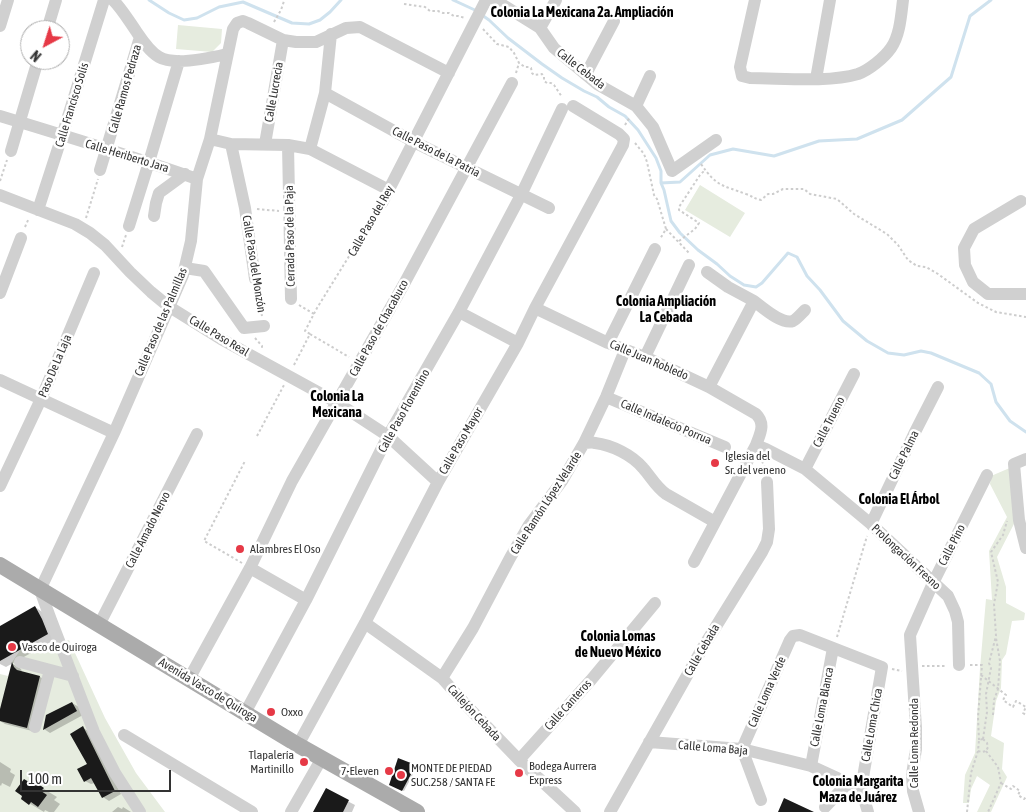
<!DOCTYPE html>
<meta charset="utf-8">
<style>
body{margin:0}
#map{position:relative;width:1026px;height:812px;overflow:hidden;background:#fff;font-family:"Asap Condensed",sans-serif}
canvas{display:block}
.north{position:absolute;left:20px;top:20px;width:50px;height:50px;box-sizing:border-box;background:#fff;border:1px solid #adadad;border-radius:50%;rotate:220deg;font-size:14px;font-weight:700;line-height:20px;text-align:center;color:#333}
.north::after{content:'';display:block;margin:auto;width:18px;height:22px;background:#e63946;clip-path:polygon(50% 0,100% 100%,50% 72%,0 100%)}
.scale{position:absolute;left:20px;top:770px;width:151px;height:22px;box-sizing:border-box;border:2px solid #333;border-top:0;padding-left:6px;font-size:15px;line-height:18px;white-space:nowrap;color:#333;-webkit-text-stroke:4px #fff;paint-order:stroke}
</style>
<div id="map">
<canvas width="1026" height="812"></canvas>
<div class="north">N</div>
<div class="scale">100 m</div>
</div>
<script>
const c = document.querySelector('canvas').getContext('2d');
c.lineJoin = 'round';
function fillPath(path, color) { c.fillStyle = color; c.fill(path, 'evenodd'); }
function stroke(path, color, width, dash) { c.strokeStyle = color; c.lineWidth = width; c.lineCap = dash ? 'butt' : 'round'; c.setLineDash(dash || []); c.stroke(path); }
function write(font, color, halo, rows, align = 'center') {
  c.font = font + ' "Asap Condensed",sans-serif'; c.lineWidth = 5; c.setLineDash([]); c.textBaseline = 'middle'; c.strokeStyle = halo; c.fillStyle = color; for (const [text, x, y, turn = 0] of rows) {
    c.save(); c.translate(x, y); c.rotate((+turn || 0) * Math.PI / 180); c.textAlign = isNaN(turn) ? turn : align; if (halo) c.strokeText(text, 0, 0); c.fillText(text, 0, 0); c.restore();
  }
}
const green = new Path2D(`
 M178 25 222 29 221 43 212 52 176 49Z
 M700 185 745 213 730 237 685 210Z
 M1012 467 1016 520 997 557 1006 587V603L1025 613 1024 620 1012 621 1006 654 1002 660 1001 688 996 701 991 736 1004 743 1002 769 1007 777 991 812H977L990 785 977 776 971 789 969 803H963L965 775 975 753 980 668 986 599 992 600 989 551 1007 517 990 484 991 476Z
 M69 640 105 718 136 773 165 812H0V674L8 676 12 662 21 649 57 644Z`);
const shadow = new Path2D(`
 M35 607 44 613 56 639 6 667 0 664V627Z
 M13 664 21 669 22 672 40 677 49 682 36 732 5 724 0 721V713Z
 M72 703 79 707 83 715 50 733 44 729Z
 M83 728 90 732 121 794 109 801 103 797 95 783 91 784 85 781 88 764Z
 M399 760 417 767 404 791 390 784Z
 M0 762 11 769 10 772 15 775 10 787 2 783 1 786 0 785Z
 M31 781 57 797 54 800 60 804 54 812H49L45 810 44 812 22 799Z
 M326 790 355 805 352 812H315Z
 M118 807 122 809 123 807 131 812H112Z`);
const stream = new Path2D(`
 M149 0 169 13 184 20 197 18 219 7 243 2 292 23 309 24 320 20 330 12 341 0
 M453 0 477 11
 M482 15 489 20 508 38 542 64 562 78 584 91 597 97 609 107 625 116 638 130 656 158 661 171V183L664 190 671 221 680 233 698 250 717 264 730 276 744 285 756 287 762 283 788 253 797 257 807 276 820 290 843 321 867 341 888 353 904 355 921 351 931 353 979 373 991 384 996 402 1010 421 1026 432
 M661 183 680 182 710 155 733 149 774 156 819 141 857 139 902 120 951 77 970 16 991 0`);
const building = new Path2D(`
 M35 606 42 619 48 634 0 661V626Z
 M12 662 14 667 17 670 40 676 27 728 0 721V709Z
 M72 702 77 711 43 730 46 715Z
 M83 726 115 791 102 798 91 778 84 782 77 769 87 764 70 734Z
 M398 758 416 765 402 791 389 785Z
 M24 779 29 782 31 779 44 788 41 791 47 795 38 807 31 802 29 805 21 799 22 796 15 791Z
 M326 788 349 800 343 812H313Z
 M784 798 814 812H778Z`);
const path = new Path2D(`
 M404 4 425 7 430 11H438L443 13H449L454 16H458L465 18
 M274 22 281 10 284 1 283 0
 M483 29 497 44 509 47 514 53 519 63 525 67H529L531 68 532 73 534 75 542 74 544 77V81L547 83H551L554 85 562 97
 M516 73 519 63
 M625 125 630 117
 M635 143 644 154 647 162 654 195 657 199 666 229 660 239
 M701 164C717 187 722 185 746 194 752 196 755 199 761 200L768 194H773L783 189H804L810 194 837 199 854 214 887 234 898 245 908 260 917 266 926 267 938 274 978 303 996 312 1026 317
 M0 181 7 160
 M257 209 279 211
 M86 218 98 179
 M25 227 29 218
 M666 229 690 254
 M679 241 695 229 699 223 679 210V207L700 175 705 170
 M122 247 126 235
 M257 289 262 316
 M299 305 314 314
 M310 334 349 357
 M255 338 262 346V348
 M294 365 310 334 305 331 317 308 377 211
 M257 436 284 385
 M762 461 766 470
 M242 563 204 541 245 461
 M837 637 867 536
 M970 665H982L978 717 979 740
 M922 666H947
 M892 669 902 671
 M981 675 1006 695 1003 700 1013 707 1016 701 1026 707 1023 713 1026 715
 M993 715 994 700 998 689 1000 661 996 638
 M983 739 987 712 986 694 991 668 989 663 996 636 994 604 998 582 991 552 1003 535 1007 521
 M983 739 987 743 988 747 986 751 982 752 978 751 979 740Z
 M986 751 998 767 1001 783 988 812
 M1001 783 1011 789 1013 786 1020 791 1018 795 1024 799 1026 797
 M967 812 971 773 978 751`);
const minor = new Path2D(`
 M113 0C122 9 129 21 136 31 142 40 149 51 159 57 174 66 210 58 227 54
 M495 0 540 28 554 48 597 84 636 106 653 127 672 171 716 140
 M755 0 740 67 742 76 750 78C781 78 828 83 858 74 869 70 884 58 891 48 900 35 901 16 903 0
 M0 26 8 0
 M540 28 556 0
 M47 30 56 0
 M586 74 614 21
 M816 79 830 0
 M325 93 414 142 549 208
 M636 106 650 76
 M0 116C66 136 132 156 197 179
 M210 139 231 144 288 145 310 149 389 190
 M231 144 245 208 255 279
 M265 144 283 40
 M288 145 291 299
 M310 149 325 93 331 34
 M11 151 38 60
 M100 170 140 37
 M0 195 75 224 90 233 105 245 130 272 151 292 168 306 221 339 336 402 388 436 438 482
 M1021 201 974 229 964 248 965 265 973 282 988 294H1026
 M382 203 486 0
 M38 210 62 136 104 0
 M154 216 156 203 159 193 185 174
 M129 226 149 162 179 61
 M185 268 204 271 244 328 264 326
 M707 272 728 287 754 301
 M0 293 21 238
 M535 308 608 343 645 357 709 387 756 414C766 424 760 434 756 445L694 562
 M459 312 518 343
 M608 343 655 249
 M645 357 689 265
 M0 380 114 433
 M709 387 754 301C762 307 782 325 793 321 797 319 802 313 805 310
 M606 397 725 447
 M584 443C587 443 592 442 595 443 612 445 632 455 643 468 651 477 656 487 666 494L715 522
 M756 445 766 449 805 469 871 524 948 596 955 611 958 622 959 665
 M1026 459 1014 464 1019 520 1026 548
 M805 469 854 374
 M0 486 41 399 94 273
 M871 524 914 434 938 387
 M250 568 306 600
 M365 623 442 678 468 707 519 760 575 812
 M99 625 197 434
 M20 662 73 676
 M442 678 473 628 510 558 529 525 562 481 584 443 606 397 625 350
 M189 679 250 568 292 481 404 284 512 83
 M245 713 306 600 388 436 459 312 521 195 562 109
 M35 727 50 670
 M124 735 252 812
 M649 742 742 749 811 766 861 789
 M298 745 365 623 438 482 518 343 535 308 623 145 624 139 619 134 573 106
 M519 760 591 680 655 603
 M811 766 833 648
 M761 800 742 749 790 640 793 636 800 635 882 667 861 789 868 812
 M825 807 848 783
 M140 812 115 773 94 732 51 620 40 590 114 433 183 275 191 241 197 179 210 139 233 29 237 23 243 21 248 23 283 40 296 42H316L346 28 360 27 449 73
 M291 812 322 758
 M610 812 702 649 762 552 767 542 769 529 767 482
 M919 812 913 791 912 775 916 749V728L910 635 933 583 987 475`);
const major = new Path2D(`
 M0 565 298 745 417 812`);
const markers = [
 [715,463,5,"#e63946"],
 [240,549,5,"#e63946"],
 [12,647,5,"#e63946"],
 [271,712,5,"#e63946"],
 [304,762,5,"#e63946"],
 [389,771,5,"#e63946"],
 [519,773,5,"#e63946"],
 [401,775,5,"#e63946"]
];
const streetNames = [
 ["Calle Cebada",581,69,38],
 ["Calle Ramos Pedraza",125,89,-74],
 ["Calle Lucrecia",274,92,-80],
 ["Calle Francisco Solís",72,105,-73],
 ["Calle Paso de la Patria",436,152,27],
 ["Calle Heriberto Jara",127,156,17],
 ["Calle Paso del Rey",371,221,-60],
 ["Cerrada Paso de la Paja",290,236,-91],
 ["Calle Paso del Monzón",254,264,81],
 ["Calle Paso de las Palmillas",161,322,-67],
 ["Calle Paso de Chacabuco",379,328,-61],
 ["Calle Paso Real",219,336,31],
 ["Calle Juan Robledo",649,360,23],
 ["Paso De La Laja",55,366,-67],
 ["Calle Paso Florentino",404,411,-61],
 ["Calle Indalecio Porrua",666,422,23],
 ["Calle Trueno",829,422,-63],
 ["Calle Paso Mayor",461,441,-60],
 ["Calle Palma",904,455,-64],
 ["Calle Ramón López Velarde",546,503,-57],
 ["Calle Amado Nervo",148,530,-63],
 ["Calle Pino",952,545,-63],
 ["Prolongación Fresno",906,557,43],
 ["Calle Cebada",702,650,-60],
 ["Avenida Vasco de Quiroga",208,690,31],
 ["Calle Loma Verde",767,692,-66],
 ["Calle Canteros",568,705,-48],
 ["Calle Loma Blanca",822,707,-79],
 ["Callejón Cebada",474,713,47],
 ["Calle Loma Chica",872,725,-80],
 ["Calle Loma Redonda",914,743,-90],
 ["Calle Loma Baja",713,748,5]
];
const poiNames = [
 ["Iglesia del",725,456],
 ["Sr. del veneno",725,470],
 ["Alambres El Oso",250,549],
 ["Vasco de Quiroga",22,647],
 ["Oxxo",281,712],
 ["Tlapalería",294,755,"right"],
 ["Martinillo",294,769,"right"],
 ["Bodega Aurrera",529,766],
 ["Express",529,780],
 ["MONTE DE PIEDAD",411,768],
 ["SUC.258 / SANTA FE",411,782],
 ["7-Eleven",379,771,"right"]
];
const neighbourhoodNames = [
 ["Colonia La Mexicana 2a. Ampliación",582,13],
 ["Colonia Ampliación",666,302],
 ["La Cebada",666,318],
 ["Colonia La",337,397],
 ["Mexicana",337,413],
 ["Colonia El Árbol",899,500],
 ["Colonia Lomas",618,637],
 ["de Nuevo México",618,653],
 ["Colonia Margarita",858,782],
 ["Maza de Juárez",858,798]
];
fillPath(green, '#e6ecdf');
fillPath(shadow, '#0003');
stroke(stream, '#cfe2ee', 3);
fillPath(building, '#1a1a1a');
stroke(path, '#cdcdcd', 2, [2.5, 2.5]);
stroke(minor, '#d0d0d0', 12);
stroke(major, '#ababab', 16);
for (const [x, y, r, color] of markers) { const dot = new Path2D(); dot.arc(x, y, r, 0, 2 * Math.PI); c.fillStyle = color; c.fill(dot); stroke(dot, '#fff', 2); }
write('12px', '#333', '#fff', streetNames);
write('12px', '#333', '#fff', poiNames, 'left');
write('bold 14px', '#000', '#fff', neighbourhoodNames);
</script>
